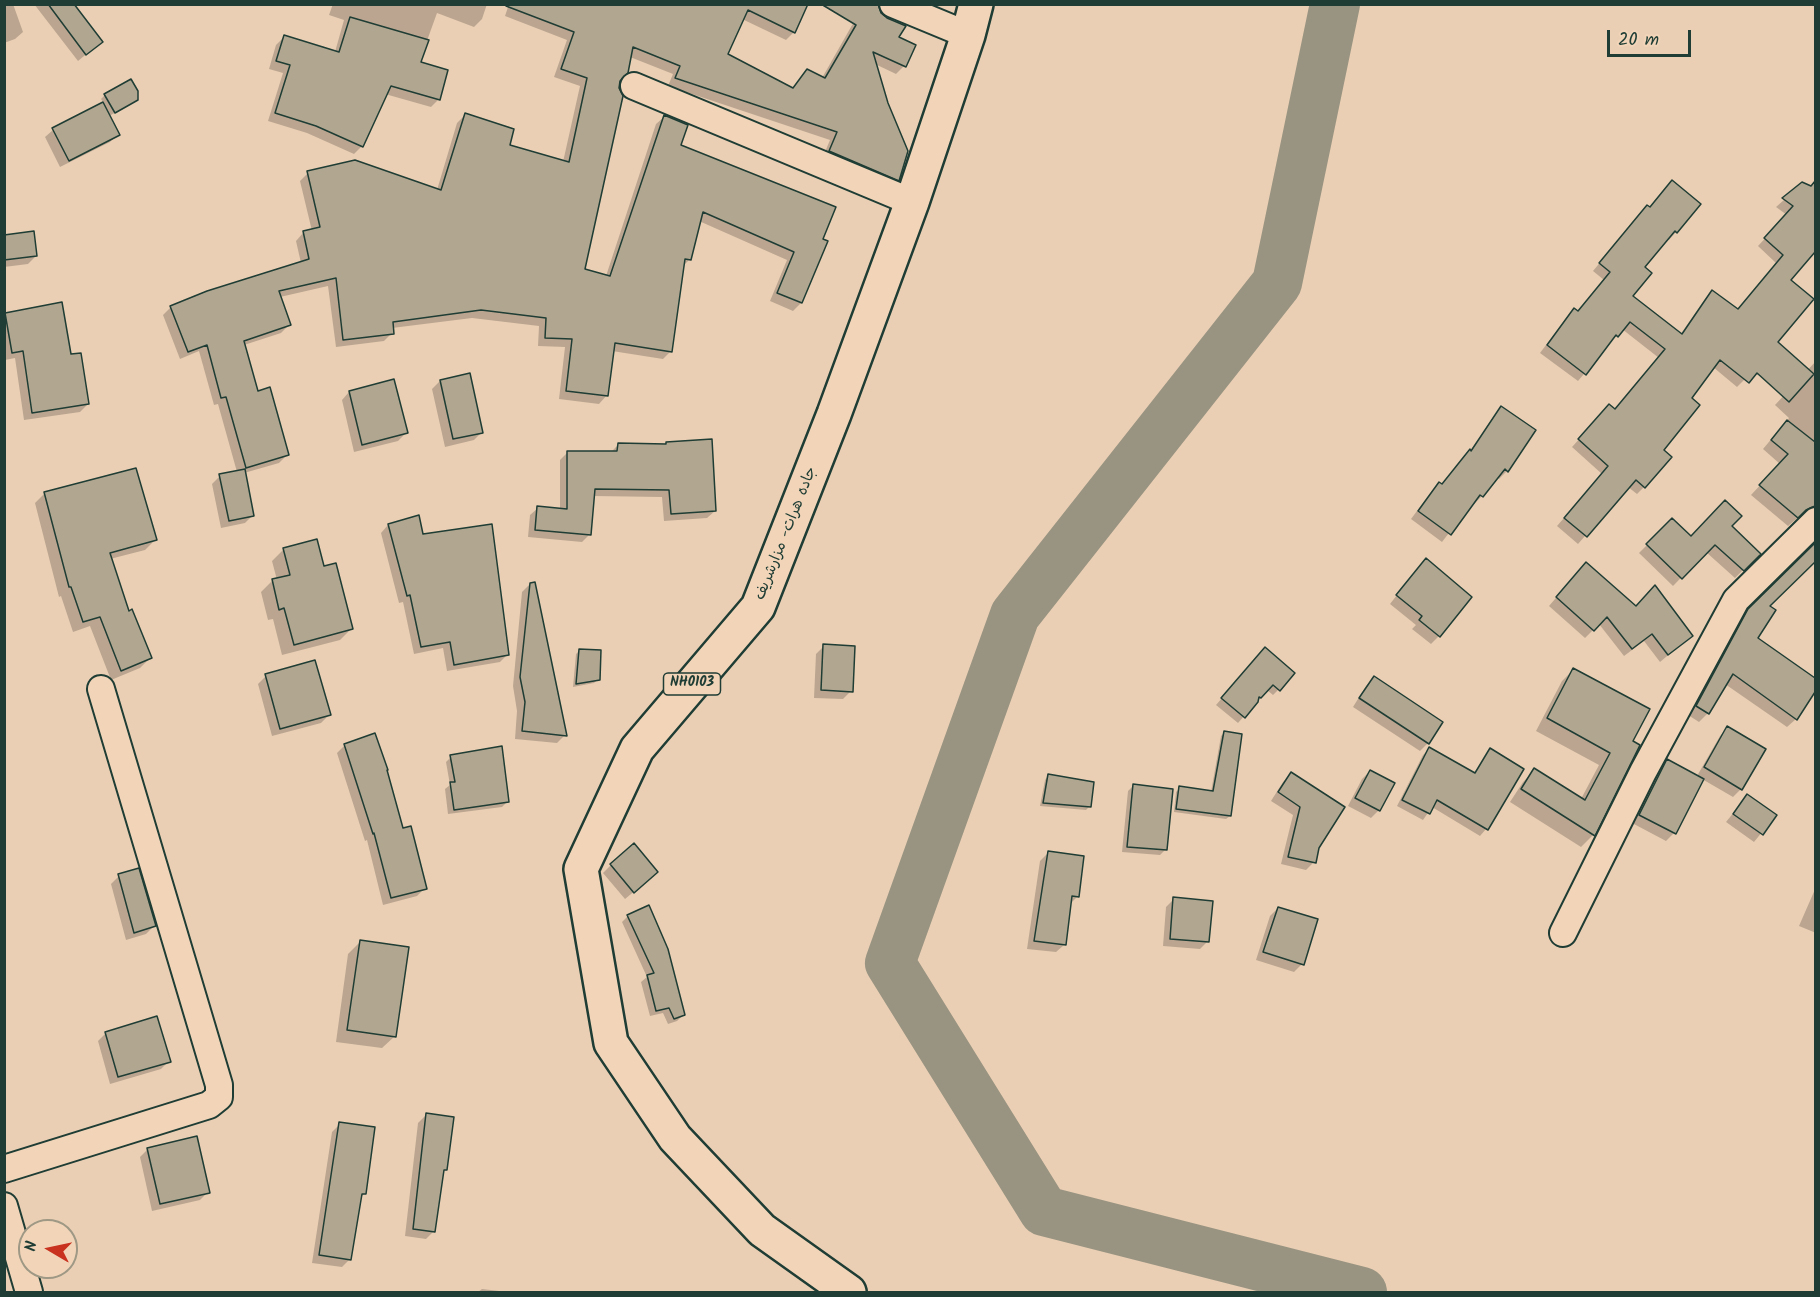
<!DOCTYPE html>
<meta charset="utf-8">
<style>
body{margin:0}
#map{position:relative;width:1820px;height:1297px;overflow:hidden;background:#eacfb4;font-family:Kalam,sans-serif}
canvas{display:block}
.frame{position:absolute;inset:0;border:6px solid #1f3d34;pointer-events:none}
.north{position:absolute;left:18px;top:1219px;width:60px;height:60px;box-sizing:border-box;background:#f2d5b9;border:2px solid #9e9884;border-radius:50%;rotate:279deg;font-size:16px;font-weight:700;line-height:24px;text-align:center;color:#1f3d34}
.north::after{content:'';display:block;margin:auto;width:21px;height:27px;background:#c8321e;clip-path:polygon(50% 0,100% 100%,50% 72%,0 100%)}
.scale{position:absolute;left:1607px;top:30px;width:84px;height:27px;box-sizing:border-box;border:3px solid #1f3d34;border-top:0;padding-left:8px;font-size:18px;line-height:21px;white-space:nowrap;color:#1f3d34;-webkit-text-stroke:4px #f2d5b9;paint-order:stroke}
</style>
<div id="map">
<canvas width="1820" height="1297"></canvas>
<div class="frame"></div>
<div class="north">N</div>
<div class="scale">20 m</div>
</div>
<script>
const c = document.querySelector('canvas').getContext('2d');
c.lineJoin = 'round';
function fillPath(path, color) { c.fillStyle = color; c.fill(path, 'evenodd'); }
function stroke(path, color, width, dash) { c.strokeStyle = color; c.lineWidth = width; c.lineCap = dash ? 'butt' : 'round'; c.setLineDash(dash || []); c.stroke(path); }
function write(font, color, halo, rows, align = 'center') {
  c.font = font + ' Kalam,"Playpen Sans Arabic",sans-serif'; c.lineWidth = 6; c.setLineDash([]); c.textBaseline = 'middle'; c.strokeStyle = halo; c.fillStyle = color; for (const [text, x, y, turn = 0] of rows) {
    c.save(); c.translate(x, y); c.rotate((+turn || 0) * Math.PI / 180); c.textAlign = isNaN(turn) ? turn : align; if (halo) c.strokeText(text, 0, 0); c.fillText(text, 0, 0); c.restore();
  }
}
const shadow = new Path2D(`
 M4 4H13L23 32 15 39 4 43Z
 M34 4H72L101 42 78 61Z
 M333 4H487L482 19 474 27 437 13 419 63 439 99 431 107 385 94 362 146 354 154 307 133 268 121 283 73 269 69 276 45 284 37 335 52 344 20 329 15Z
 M509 4H807L794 32 786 40 742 19 726 55 792 89 807 71 822 78 864 4 880 14 897 38 904 66 896 74 875 64 898 180 890 188 822 159 830 140 668 86 673 74 630 57 619 80 583 270 606 276 656 124 664 117 679 146 821 240 801 303 793 311 770 301 787 260 699 221 690 259 683 266 671 351 663 359 612 351 607 395 599 404 559 399 565 347 538 346 539 326 472 318 392 328V333L384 341 336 347 328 286 280 297 289 325 281 333 244 345 256 393 287 455 279 463 244 473 253 515 245 523 221 528 212 484 220 476 237 472 218 404 214 405 199 351 180 359 163 315 171 307 301 263 296 241 303 233 312 231 300 181 308 173 437 190 457 123 465 115 508 146 563 162 580 86 554 77 567 40 505 16Z
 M105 95 133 103 109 116 118 134 110 142 60 167 45 137 53 130 104 103 101 99Z
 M1802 184 1816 189V250L1789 280 1745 379 1737 387 1713 367 1690 398 1644 487 1637 494 1628 487 1578 544 1557 526 1602 474 1572 447 1602 414 1614 411 1659 358 1622 329 1578 381 1540 353 1567 317 1574 310 1577 312 1604 280 1593 271 1640 214 1649 208 1664 189 1699 204 1676 232 1669 240 1667 238 1643 268 1631 296 1680 335 1705 299 1712 292 1737 310 1776 263 1758 246 1787 215 1776 207Z
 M4 236 36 256 28 264 4 267Z
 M6 314 70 356 88 404 80 412 24 420 15 358 5 360Z
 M1816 361V518L1811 515H1801L1788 526 1751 495 1780 464 1763 449 1789 418 1775 405Z
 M440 381 482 432 474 440 445 447 432 389Z
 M349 392 406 433 398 441 354 452 342 400Z
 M1501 408 1507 471 1499 479 1497 477 1482 496 1474 504 1472 503 1442 542 1411 519 1431 492 1439 484 1441 486 1470 451 1494 416Z
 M666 443 715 511 707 518 664 521 662 497 593 496 589 535 582 542 528 537 530 515 538 508 560 510V460L568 452H611L618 445 664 446Z
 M45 493 155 540 145 550 110 559 128 613 150 658 140 668 111 680 90 626 73 632 61 596 59 597 35 503Z
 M1672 520 1691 538 1730 526 1759 554 1735 578 1706 552 1673 586 1639 553Z
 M388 525 422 535 508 654 500 662 447 671 443 648 414 654 403 602 399 603 381 533Z
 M316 541 323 567 351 629 340 640 282 655 273 619 268 620 261 592 272 581 277 580 272 561 283 550Z
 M1816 545V560L1768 606 1756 638 1816 680V690L1796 719 1787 727 1725 684 1708 713 1699 722 1688 715 1740 620Z
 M1418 568 1439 636 1431 644 1412 629 1416 625 1390 604Z
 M1578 572 1635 608 1691 636 1660 662 1644 641 1624 656 1599 624 1585 638 1549 606Z
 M530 584 565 735 557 743 515 739 517 711 513 686 522 592Z
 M824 646 851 691 843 699 814 698 816 654Z
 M579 651 598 679 594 683 573 687 576 654Z
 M1259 655 1279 689 1273 695 1267 690 1238 723 1216 705Z
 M1574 669 1631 742 1638 746 1593 835 1581 847 1510 802 1523 782 1535 770 1581 799 1599 765 1536 731 1562 681Z
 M266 676 329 715 321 723 272 736 258 684Z
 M1374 678 1428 743 1420 751 1353 707 1366 686Z
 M1728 728 1741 789 1733 797 1702 779 1674 833 1666 841 1632 823 1659 769 1667 761 1697 776 1720 736Z
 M1225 732 1230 816 1226 819 1174 812 1176 792 1180 788 1211 792 1221 736Z
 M345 745 402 830 425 888 417 896 383 905 367 840 365 841 337 753Z
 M500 748 508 801 502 807 448 814 445 789 450 785 446 762 451 757Z
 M1429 749 1473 774 1491 750 1522 770 1486 829 1480 836 1432 807 1423 820 1397 806 1423 755Z
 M1370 771 1379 810 1371 818 1348 806 1362 779Z
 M1291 774 1318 847 1314 862 1306 870 1281 864 1293 815 1271 801 1283 782Z
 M1048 776 1090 806 1086 810 1040 806 1045 780Z
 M1134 785 1166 849 1160 855 1122 852 1128 791Z
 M1747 796 1775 816 1754 842 1726 822Z
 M1048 853 1078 896 1070 904 1064 945 1056 952 1027 949 1040 861Z
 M611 865 648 880 625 899 603 873Z
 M119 876 154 926 146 934 126 940 111 884Z
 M1816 887V933L1799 926Z
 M1174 899 1208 941 1200 949 1163 946 1166 907Z
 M1278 908 1302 964 1294 972 1256 960 1270 916Z
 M628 916 684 1014 677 1021 668 1024 663 1013 650 1016 641 982 647 977 622 922Z
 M360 942 395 1036 382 1048 336 1042 348 954Z
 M106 1033 169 1061 161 1069 110 1084 98 1041Z
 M426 1115 446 1169 442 1173 434 1231 426 1239 405 1236 418 1123Z
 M340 1124 364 1194 359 1199 350 1259 342 1267 312 1263 332 1132Z
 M148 1149 208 1192 200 1200 152 1211 140 1157Z
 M482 1289 508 1292H478Z`);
const river = new Path2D(`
 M1335 4 1277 283 1015 615 890 963 1044 1211 1362 1292`);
const building = new Path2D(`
 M48 4H74L103 42 86 55Z
 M507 4H808L795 33 748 10 728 54 793 88 807 69 825 78 856 25 821 4H878L881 13 887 18 906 26 899 37 916 45 906 67 873 52 888 103 908 151 899 181 829 151 837 132 675 78 680 66 633 47 628 73 620 81 619 88 623 96 585 269 610 276 664 115 688 125 681 145 836 207 823 239 828 241 802 303 777 293 794 252 703 212 691 260 685 259 672 352 615 343 608 396 566 391 572 339 545 338 546 318 481 310 393 322 394 334 343 340 336 278 279 291 291 325 244 341 258 391 270 387 289 455 246 468 226 397 221 398 207 345 188 352 170 306 207 291 309 259 303 231 320 227 307 171 355 160 441 190 465 113 514 129 510 145 569 162 587 78 561 69 574 32 506 6Z
 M350 17 429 40 421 62 448 70 440 100 391 86 363 147 316 126 275 113 290 65 276 61 284 35 339 52Z
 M131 79 138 91V100L115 113 104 94Z
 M103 102 120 135 69 161 52 128Z
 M1672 180 1701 204 1677 233 1675 231 1645 267 1652 273 1633 296 1682 334 1712 290 1738 309 1783 255 1764 238 1793 206 1782 198 1802 182 1811 186 1815 181V252L1791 280 1814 299 1778 342 1814 374 1789 402 1757 373 1749 383 1720 360 1692 398 1700 405 1664 450 1672 457 1645 488 1636 480 1587 537 1564 518 1608 466 1578 439 1609 404 1615 409 1665 349 1630 322 1618 337 1616 335 1586 375 1547 345 1574 308 1578 311 1610 272 1599 263 1647 205 1650 207Z
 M34 231 37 256 4 260V235Z
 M62 302 71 354 81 353 89 404 32 413 23 351 12 353 5 313Z
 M470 373 483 433 453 439 440 380Z
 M394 379 408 433 362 445 349 391Z
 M1501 406 1536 430 1508 472 1505 469 1483 497 1480 495 1451 535 1418 511 1439 482 1442 484 1470 449 1471 451Z
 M1787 420 1815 442V506L1806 510 1798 518 1759 485 1788 454 1771 440Z
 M712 439 716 511 671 514 669 490 595 489 591 535 535 530 537 506 567 509V451H617L618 443 666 444V442Z
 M136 468 157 540 110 553 129 611 132 609 152 658 121 671 100 617 83 622 71 587H69L44 492Z
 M245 469 254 516 229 521 219 474Z
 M1725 500 1742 516 1732 526 1761 554 1744 571 1715 545 1682 579 1646 544 1672 518 1691 536Z
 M419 515 423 534 492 524 509 655 454 665 450 642 421 647 410 595 407 596 388 524Z
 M317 539 324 566 336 563 353 629 294 645 284 608 279 610 272 579 290 575 283 548Z
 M1815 543V562L1770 606 1776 610 1758 638 1815 678V692L1797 720 1733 674 1709 714 1696 706 1748 609Z
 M1426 558 1472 597 1440 637 1419 620 1422 616 1396 595Z
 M1586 562 1636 606 1655 585 1693 636 1668 655 1652 634 1632 649 1607 617 1594 631 1556 597Z
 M535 582 567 736 522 731 525 702 520 677 530 583Z
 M823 644 855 646 853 692 821 690Z
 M1265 647 1295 673 1280 691 1273 685 1261 698 1259 697 1258 702 1245 718 1221 698Z
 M579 649 601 650 600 680 576 684Z
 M315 660 331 715 280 729 265 674Z
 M1573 668 1650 709 1633 741 1640 745 1595 836 1521 789 1534 768 1585 800 1610 753 1547 718Z
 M1374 676 1443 722 1429 744 1359 698Z
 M1727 726 1766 749 1742 790 1704 767Z
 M1224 731 1242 734 1231 816 1176 809 1179 786 1213 791Z
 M375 733 388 770H387L403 828 411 826 427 889 391 898 374 833 373 834 344 744Z
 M502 746 509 802 454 810 450 782H455L450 755Z
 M1429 747 1475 773 1490 748 1524 769 1488 830 1437 800 1430 814 1402 800Z
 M1667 759 1704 779 1676 834 1639 815Z
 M1370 770 1395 783 1380 811 1355 798Z
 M1291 772 1345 807 1319 848 1316 863 1288 857 1300 807 1278 792Z
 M1048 774 1094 782 1091 807 1043 803Z
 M1133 784 1173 789 1167 850 1127 847Z
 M1747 794 1777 815 1763 835 1733 814Z
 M634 843 658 872 634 893 610 864Z
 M1048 851 1084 856 1079 897 1072 896 1066 945 1034 941Z
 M139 868 156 926 134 933 118 874Z
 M1173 897 1213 901 1209 942 1170 939Z
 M649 905 668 949 685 1015 674 1019 669 1008 656 1011 647 975 654 973 627 915Z
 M1278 907 1318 919 1304 965 1263 952Z
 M360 940 409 947 396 1037 347 1030Z
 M157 1016 171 1062 118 1077 105 1032Z
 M426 1113 454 1117 447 1170H444L435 1232 413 1229Z
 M339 1122 375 1127 366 1194H362L351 1260 319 1255Z
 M197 1136 210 1193 160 1204 147 1148Z`);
const street = new Path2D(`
 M893 4 968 35
 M634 86 912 202
 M1563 933 1643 772 1736 600 1816 521
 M4 1169 209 1105 219 1097V1085L101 689
 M4 1206 29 1292`);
const highway = new Path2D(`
 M849 1292 762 1230 675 1138 611 1043 581 869 637 749 758 607 834 414 912 202 968 35 976 4`);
const shields = [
 [692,684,57]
];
const shieldNames = [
 ["NH0103",692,684]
];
const streetNames = [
 ["جاده هرات- مزارشریف",787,534,-68]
];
fillPath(shadow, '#0003');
stroke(river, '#999481', 50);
fillPath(building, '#b1a690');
stroke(building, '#1f3d34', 1.5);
stroke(street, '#1f3d34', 30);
stroke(highway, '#1f3d34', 38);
stroke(street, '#f2d5b9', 26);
stroke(highway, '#f2d5b9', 33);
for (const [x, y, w] of shields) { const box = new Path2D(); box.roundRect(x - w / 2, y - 11, w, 22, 4.5); c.fillStyle = '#f2d5b9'; c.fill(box); stroke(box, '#1f3d34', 1.5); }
write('bold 14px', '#1f3d34', null, shieldNames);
write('15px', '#1f3d34', '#f2d5b9', streetNames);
</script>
